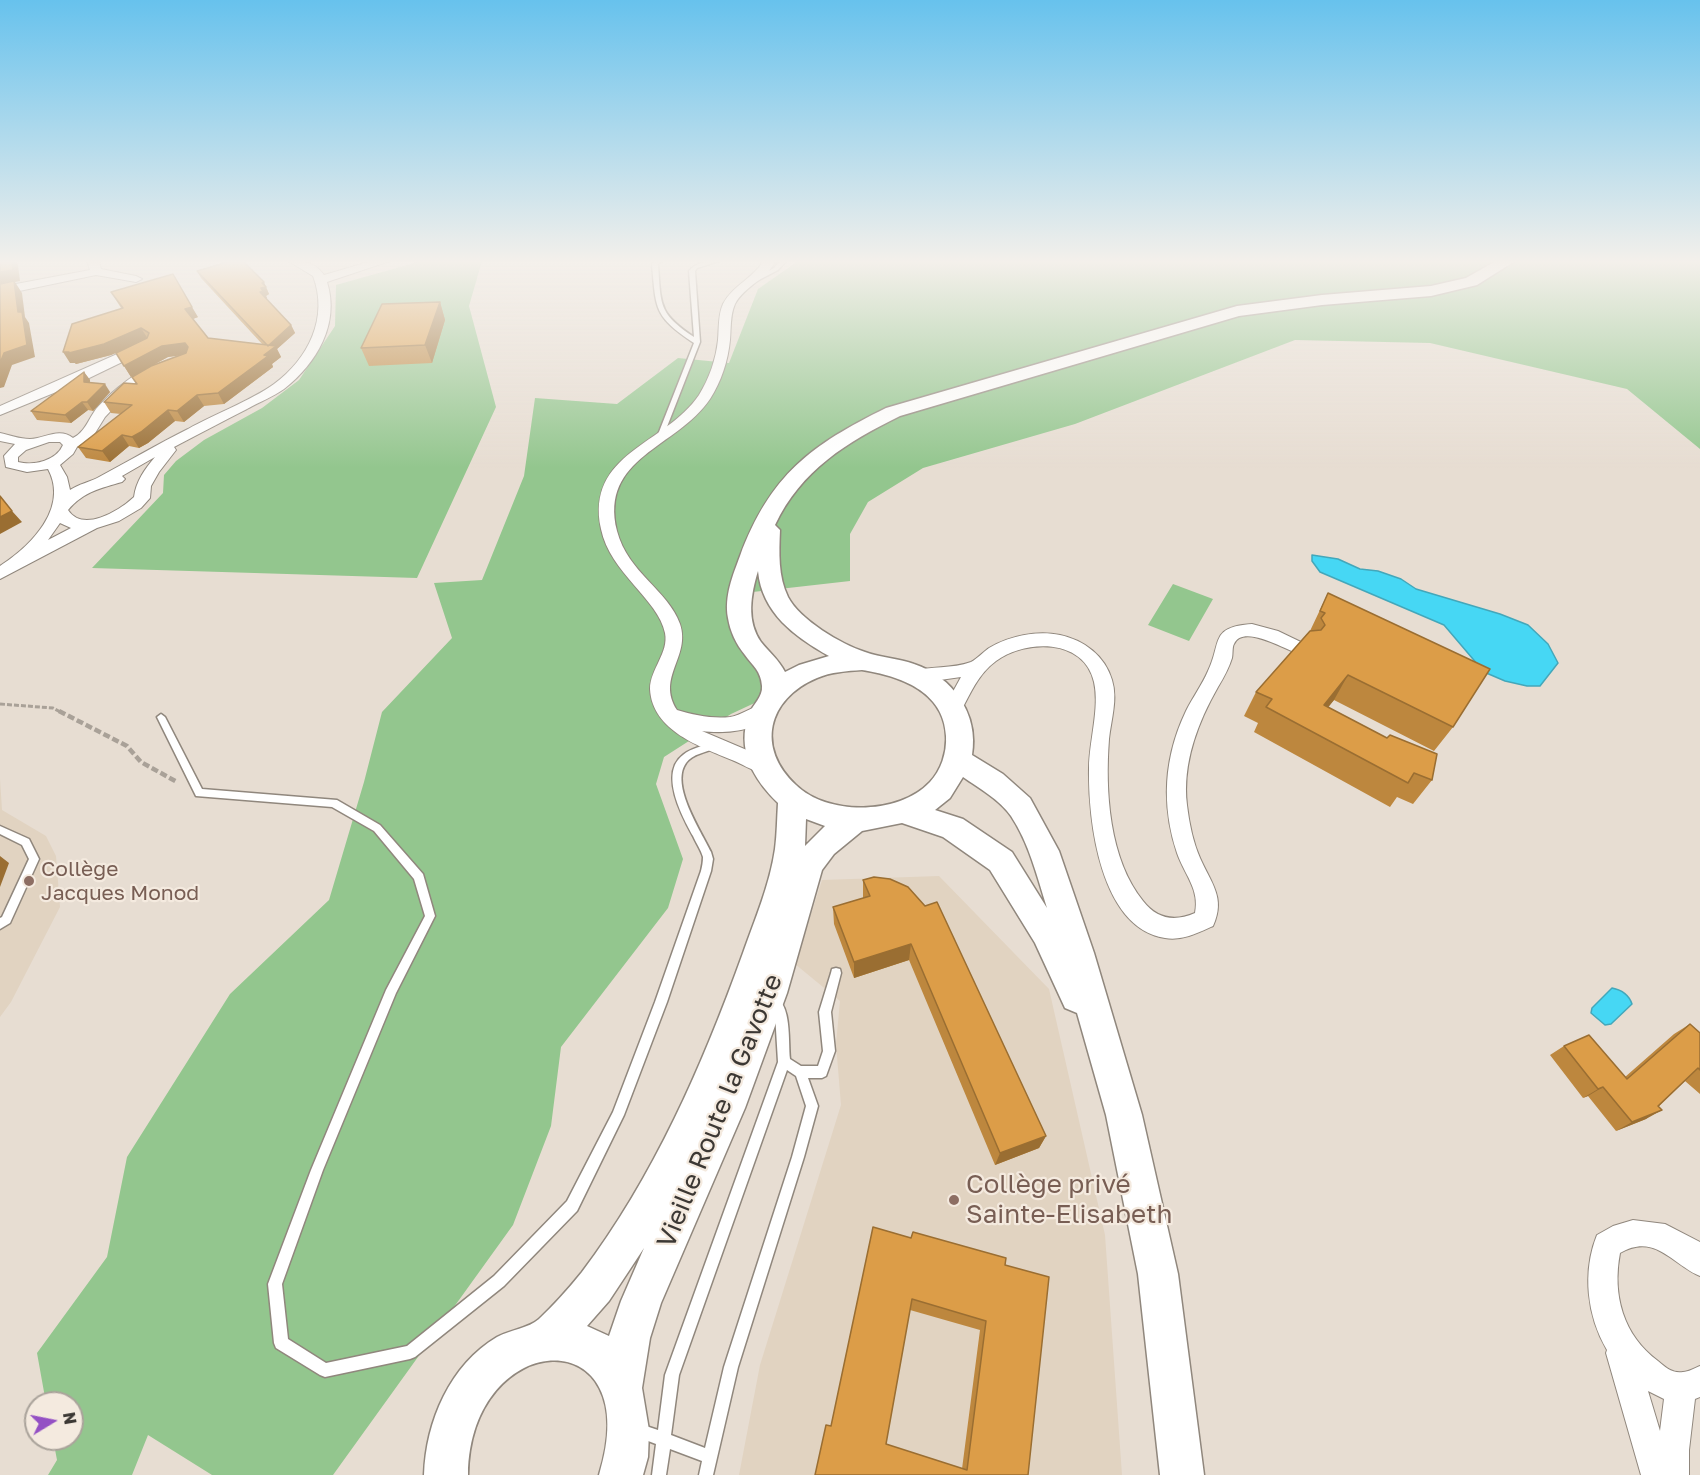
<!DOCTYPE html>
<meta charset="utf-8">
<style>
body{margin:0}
#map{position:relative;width:1700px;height:1475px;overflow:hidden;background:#e7ddd2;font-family:"Golos Text",sans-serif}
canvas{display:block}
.north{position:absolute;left:24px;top:1391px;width:60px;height:60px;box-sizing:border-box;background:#f4eadf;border:2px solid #aaa39b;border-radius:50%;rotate:80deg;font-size:16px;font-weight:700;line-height:24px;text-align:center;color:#3c3834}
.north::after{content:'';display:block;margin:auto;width:21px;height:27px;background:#9450c4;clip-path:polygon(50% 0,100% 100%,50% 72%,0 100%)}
</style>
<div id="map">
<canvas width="1700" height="1475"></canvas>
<div class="north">N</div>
</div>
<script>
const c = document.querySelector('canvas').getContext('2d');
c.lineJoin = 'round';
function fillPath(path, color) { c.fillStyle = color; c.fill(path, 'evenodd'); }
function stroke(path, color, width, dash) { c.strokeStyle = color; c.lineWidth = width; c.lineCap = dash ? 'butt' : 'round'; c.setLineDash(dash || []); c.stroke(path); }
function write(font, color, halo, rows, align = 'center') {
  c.font = font + ' "Golos Text",sans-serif'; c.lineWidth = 4.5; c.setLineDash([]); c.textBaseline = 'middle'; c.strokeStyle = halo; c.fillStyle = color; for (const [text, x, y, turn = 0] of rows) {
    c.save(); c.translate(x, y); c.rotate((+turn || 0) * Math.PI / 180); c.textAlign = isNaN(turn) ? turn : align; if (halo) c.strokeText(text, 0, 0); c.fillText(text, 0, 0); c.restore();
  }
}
const built = new Path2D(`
 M0 779 2 810 46 836 56 856 60 907 11 1002 0 1017Z
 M939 876 1049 989 1105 1235 1122 1475H739L760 1365 841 1105 836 1044 840 1001 795 964 822 880Z`);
const green = new Path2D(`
 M421 261H482L469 306 496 407 417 578 92 568 163 493 164 475 176 461 204 440 262 408 299 380 335 326 336 285Z
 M798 261H1700V449L1627 389 1430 343 1295 340 1075 424 923 468 868 502 850 534V581L735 594 763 671 761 700 731 714 664 757 656 784 683 859 668 908 561 1047 551 1126 513 1225 333 1475H212L148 1435 132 1475H48L57 1460 53 1439H72V1403H46L37 1353 107 1257 127 1157 230 994 329 900 364 782 382 712 452 638 434 583 482 580 524 476 535 398 617 404 678 358 729 363 758 289Z
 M1173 584 1213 599 1189 641 1148 625Z`);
const water = new Path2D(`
 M1312 555 1338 559 1360 569 1378 571 1401 579 1416 589 1500 614 1528 625 1548 644 1558 663 1540 686H1527L1505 681 1484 672 1444 625 1320 572 1312 561Z
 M1612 988C1622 990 1629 995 1632 1004L1611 1024 1605 1025 1591 1013 1592 1008Z`);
const pathFar1 = new Path2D(`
 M0 704 53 708 62 713`);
const path = new Path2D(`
 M59 711 127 746 141 762 177 782`);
const lane = new Path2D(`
 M656 261H662L658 264C661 305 658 313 694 337L689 271C696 262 708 261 719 261L697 268 695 271 700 342 663 437 660 439 657 437 694 343C654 316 656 310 652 264Z
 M780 261H786L778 270 757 281H753V279L774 268Z
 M161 714 165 717 202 789 337 800 380 825 423 874 435 916 396 993 323 1170 282 1284 288 1339 326 1363 407 1346 494 1276 567 1201 613 1112 655 1002 701 871C702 867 703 862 703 857 701 850 696 843 693 836 682 816 659 773 683 755 691 748 703 746 713 743L716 744 718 746 716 748C707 752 692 754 686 763 670 785 701 831 711 852L713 859 711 871 667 1002 624 1115 577 1211 504 1286 415 1357 410 1359 325 1377 320 1375 276 1348 274 1343 268 1284 311 1170 386 990 425 916 414 879 374 831 332 807 196 796 157 717Z
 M0 826 29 839 39 859 10 923 0 929V918L2 917 29 859 22 845 0 834Z
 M836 968 840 969 841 973 831 1012 835 1051 826 1076 822 1078H808L818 1106 804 1157 738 1367 713 1475H699L702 1461 670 1449 666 1475H652L656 1444 635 1436 633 1431 635 1426 640 1424 658 1430 665 1375 778 1062 775 1013 768 1001 770 997 774 996C792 1004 788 1041 790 1059L801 1066H818L823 1051 819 1012 831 973 832 969ZM787 1070 796 1076 806 1106 792 1157 724 1367 705 1448 671 1435 679 1375Z`);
const street = new Path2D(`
 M87 261H99L101 269 136 276 142 279 136 282 96 275 0 295V287L90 270Z
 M288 261C304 261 315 262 324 275L372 261H390L327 282C340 324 317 363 284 389 273 397 259 402 247 409 223 421 199 434 174 447L176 450 159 472 151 486 150 498 141 508 119 521 97 528 0 579V566C31 546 69 508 48 469L27 472 6 467 4 456 15 444 0 441V433C9 435 20 439 30 439 44 439 59 427 73 438 85 432 88 420 96 409 108 395 144 362 163 366L165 369 163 372 146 380 123 398 105 417 92 438 77 447 73 454 60 465 67 477 70 490C79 484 90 482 99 477 129 461 158 444 188 429 213 415 252 400 274 384 308 359 329 318 313 276ZM49 442H60L63 445C56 461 34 466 18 462V457L26 450ZM155 457C145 469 136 481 134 497 119 511 83 533 68 510 83 492 101 488 122 482L125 479 122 476ZM60 523 71 528 48 540Z
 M763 261H775C768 279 744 286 735 304 730 315 731 328 730 340 728 361 721 382 710 399 677 448 599 457 617 531 628 573 668 590 680 624 691 657 656 677 677 710 694 715 712 719 730 717 744 715 756 702 770 706L773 711C761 732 723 734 702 731L768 759 771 765 768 771 761 773C751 770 742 764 732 760 701 747 652 731 650 689 650 669 669 653 665 633 658 599 610 573 601 529 585 453 665 445 699 395 709 379 716 359 718 340 719 328 718 315 723 304 733 285 755 277 763 261Z
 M142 343 148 347 147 350 83 381 0 415V406Z
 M1252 624 1278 631 1307 645 1310 649 1307 653 1301 655C1288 651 1243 623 1234 644 1232 647 1233 654 1232 658 1229 668 1224 677 1218 687 1198 722 1182 763 1187 805 1189 822 1193 842 1200 858 1211 883 1226 898 1213 926 1198 933 1182 941 1165 938 1100 928 1088 820 1089 768 1089 742 1100 708 1094 682 1084 638 1026 639 996 661 978 674 970 694 960 713L953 715 946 713 944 708 961 677 919 683 912 681 910 676 912 671C931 666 952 669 971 662 977 659 983 652 989 648 1009 636 1037 630 1060 635 1084 640 1105 656 1112 680 1118 699 1111 720 1109 739 1105 791 1109 859 1143 901 1157 919 1174 922 1195 913 1200 889 1184 874 1177 853 1161 805 1164 757 1186 711 1193 697 1202 685 1208 671 1222 643 1209 627 1252 624Z
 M1633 1220 1665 1224 1700 1242V1276C1673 1265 1655 1232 1620 1253 1612 1295 1623 1335 1658 1361 1665 1367 1673 1374 1683 1372 1688 1372 1695 1368 1700 1366V1397L1695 1399 1689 1450V1475H1641L1606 1353 1607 1350C1587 1316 1582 1272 1597 1235L1613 1226ZM1648 1391 1664 1399 1660 1431Z`);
const secondary = new Path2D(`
 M1496 261H1515L1477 285 1431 296 1322 305 1239 316 900 416C847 442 801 470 775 525L780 530C779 553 778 576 788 597 800 620 841 644 865 652 881 658 898 658 914 664 953 677 979 714 972 755L1003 774 1030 798 1059 851 1094 953 1142 1115 1178 1274 1204 1475H1160L1138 1274 1106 1115 1077 1013 1065 1008 1035 943 990 870 943 837 902 823 862 831 834 854 822 870 787 993 745 1108 661 1303 650 1338 642 1388 649 1430 648 1457 643 1475H599C648 1318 470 1327 468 1475H424C426 1421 450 1365 497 1337 510 1330 529 1328 539 1319 554 1305 569 1288 582 1272 654 1177 703 1064 743 953 755 919 770 884 775 849 777 834 777 818 778 803 753 779 736 749 749 714 753 704 763 697 762 686 761 671 753 666 745 655 736 644 730 631 728 618 724 596 733 575 740 556 770 475 811 445 886 408L1237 306 1322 295 1431 286 1466 278ZM758 571C762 613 795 637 829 656L799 665 785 672C779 660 769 652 761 642 746 621 751 594 758 571ZM862 670C900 676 944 691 946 736 947 753 941 770 930 782 899 815 828 816 796 785 756 748 767 699 817 678 831 672 847 671 862 670ZM963 777C979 788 1000 800 1011 816 1029 843 1037 876 1047 908L1012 852 963 819 935 810 950 798ZM806 819 825 826 805 846ZM644 1248 621 1301 609 1336 587 1326 609 1301Z`);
const wall = new Path2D(`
 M197 271 268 290H267L269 294 266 296 267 298 266 299 291 325 295 333 277 349 281 357 272 364 273 367 224 404 204 406 184 422 175 421 148 443 139 448 129 446 110 462 86 458 78 447 121 414 111 413 104 402 136 384 181 355 168 357 131 377 116 353 133 345 111 355 76 364 75 363H70L121 308 111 292 198 317 193 319 208 338 263 345 201 278Z
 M440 302 445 320 432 363 369 366 361 348Z
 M84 372 90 380V382L110 392 93 411 88 410 71 423 37 420 31 411Z
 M1328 593 1453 727 1434 751 1334 700 1328 707 1432 780 1413 804 1397 797 1390 807 1254 732 1258 723 1244 716 1256 692 1310 631Z
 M874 877 1046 1136 1039 1148 995 1165 909 960 854 978 834 924 833 907 863 898V880Z
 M1690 1024 1700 1033V1094L1685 1081 1646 1119 1616 1131 1588 1096 1583 1098 1550 1055 1564 1046 1625 1077 1674 1034Z
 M873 1227 1005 1265 1028 1475H815L831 1426ZM910 1310 980 1330 962 1469 886 1444Z`);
const shadedWall = new Path2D(`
 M12 261H16L18 265 20 281 15 282 22 293 25 317 29 323 35 357 12 365 4 387 0 388V272Z
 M264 282 269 294 266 296 267 298 263 300 260 292 262 283Z
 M440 302 445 320 432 363 425 345Z
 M192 307 198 317 190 320 185 309Z
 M291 325 295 333 277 349 281 357 272 364 273 367 224 404 218 393 264 355 268 346Z
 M141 328 148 339 111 355 76 364 75 363H70L63 352Z
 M185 343 191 354 168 357 131 377 124 366 162 346Z
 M84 372 90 380 89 390 84 382Z
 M105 384 110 392 93 411 87 402Z
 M197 395 204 406 184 422 177 411Z
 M82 402 88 410 71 423 65 415Z
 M168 410 175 421 148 443 139 448 132 437Z
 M122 435 129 446 110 462 102 451Z
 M12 511 22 522 0 534V517Z
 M1348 675 1334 700 1310 730 1324 705Z
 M0 856 9 863 0 887Z
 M911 944 909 960 854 978V962Z
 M1603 1087 1588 1096 1583 1098 1598 1089Z
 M1662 1110 1646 1119 1616 1131 1632 1122Z
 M1046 1136 1039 1148 995 1165 1000 1153Z`);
const building = new Path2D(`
 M0 261H12L13 270 0 272Z
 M231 261H243L264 282 262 283 266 287 261 288 263 291 260 292 291 325 268 346 197 271Z
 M173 274 192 307 185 309 208 338 276 346 264 355 268 356 218 393 197 395 177 411 168 410 141 432 132 437 122 435 102 451 78 447 132 405 104 402 124 383 137 384 132 377 151 366 186 353 188 347 185 343 162 346 124 366 116 353 147 338 149 333 141 328 104 344 69 353V352H63L72 324 123 308 111 292Z
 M14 281 18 312H22L27 345 4 353 0 363V284Z
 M440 302 425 345 361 348 382 304Z
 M84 372V382L105 384 87 402H82L65 415 31 411Z
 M0 496 12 511 0 517Z
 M1328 593 1490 669 1453 727 1348 675 1324 705 1387 738 1390 735 1437 754 1432 780 1414 773 1408 783 1266 707 1272 699 1256 692 1310 631 1321 630 1325 625 1321 618 1325 613 1320 611Z
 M874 877 890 879 908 887 925 906 937 902 1046 1136 1000 1153 911 944 854 962 833 907 870 896 863 880Z
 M1690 1024 1700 1033V1070L1698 1068 1658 1106 1662 1110 1632 1122 1603 1087 1598 1089 1564 1046 1589 1035 1627 1079Z
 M873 1227 911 1238 913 1232 1006 1258 1005 1265 1049 1277 1028 1475H815L826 1425 831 1426ZM912 1299 986 1321 967 1470 886 1444Z`);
const markers = [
 [29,881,6,"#8d6e63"],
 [954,1200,6,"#8d6e63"]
];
const educationNames = [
 ["Collège",41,869],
 ["Jacques Monod",41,893]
];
const nearStreetnames = [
 ["Vieille Route la Gavotte",720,1111,-68]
];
const nearEducationnames = [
 ["Collège privé",966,1185],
 ["Sainte-Elisabeth",966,1215]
];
fillPath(built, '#e1d3c1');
fillPath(green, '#93c68e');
fillPath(water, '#46d7f4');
stroke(water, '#43a7ba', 1.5);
stroke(lane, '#90877d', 3);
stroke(street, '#90877d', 2);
stroke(secondary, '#90877d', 3);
stroke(pathFar1, '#a9a198', 3, [5, 2]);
stroke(path, '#a9a198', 4.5, [7, 3]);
fillPath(lane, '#fff');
fillPath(street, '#fff');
fillPath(secondary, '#fff');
fillPath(wall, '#bd873e');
fillPath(shadedWall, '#9a6e32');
fillPath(building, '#dc9d48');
stroke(building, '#9a6e32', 1.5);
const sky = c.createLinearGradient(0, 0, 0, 468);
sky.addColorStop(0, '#67c2ed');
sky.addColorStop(0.56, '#f4f0eb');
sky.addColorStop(1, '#f4f0eb00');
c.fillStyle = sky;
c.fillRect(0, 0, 1700, 468);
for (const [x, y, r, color] of markers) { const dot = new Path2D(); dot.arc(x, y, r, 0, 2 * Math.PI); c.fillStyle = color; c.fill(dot); stroke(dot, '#f4eadf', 2); }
write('21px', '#785e54', '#f4eadf', educationNames, 'left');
write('26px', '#3c3834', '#f4eadf', nearStreetnames);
write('26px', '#785e54', '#f4eadf', nearEducationnames, 'left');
</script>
